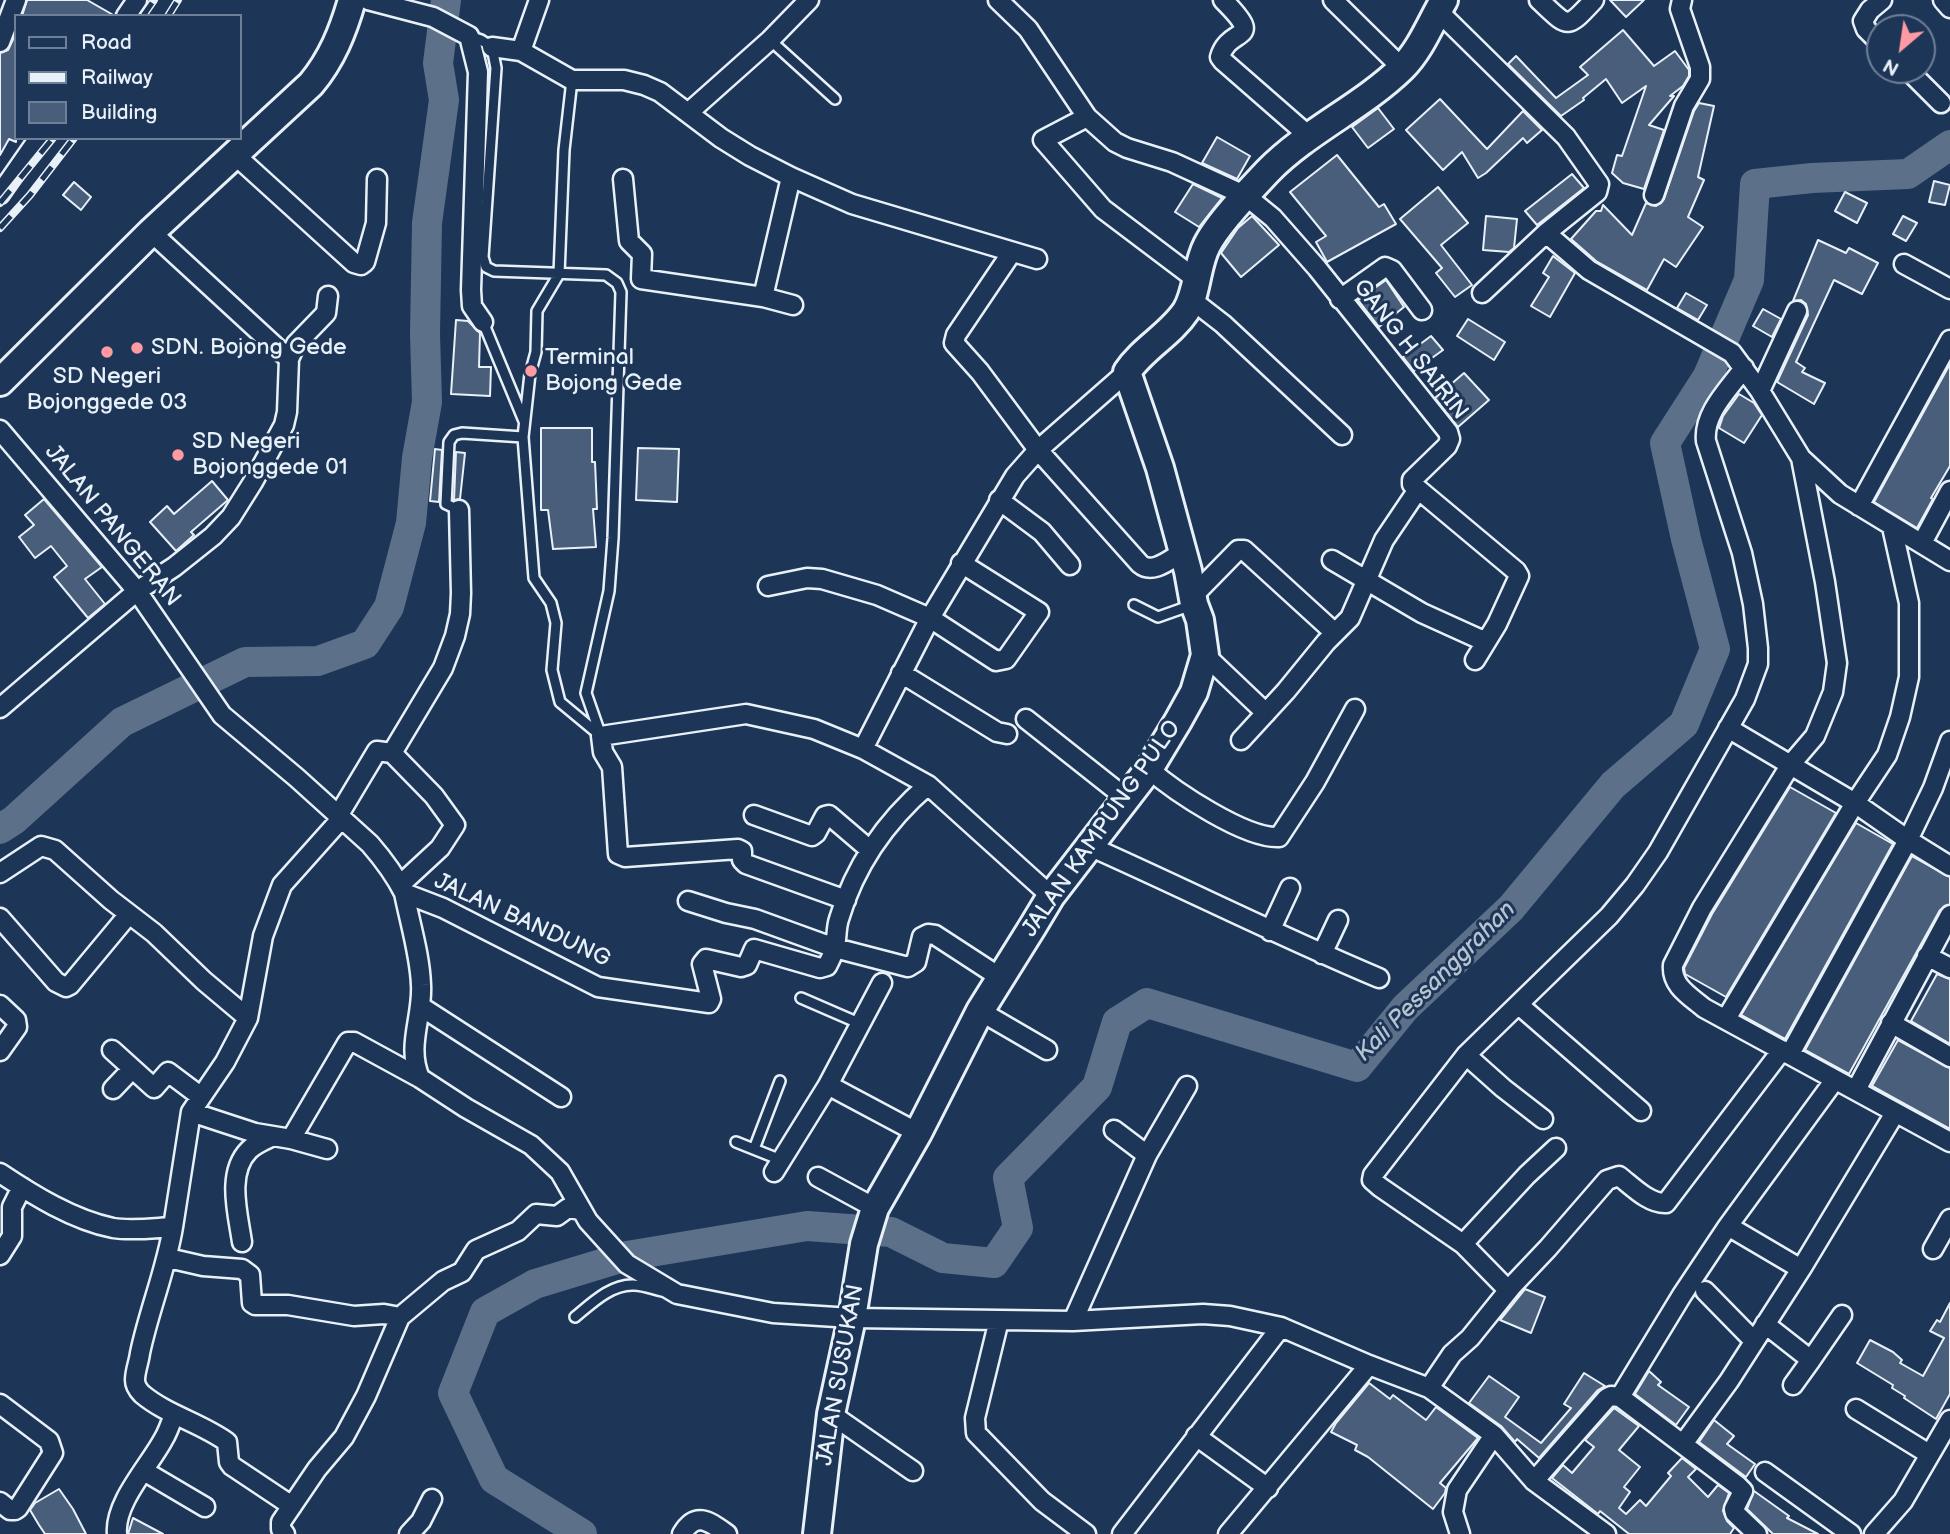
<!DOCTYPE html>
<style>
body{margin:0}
#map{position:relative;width:1950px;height:1534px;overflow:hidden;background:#1d3557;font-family:"Balsamiq Sans",sans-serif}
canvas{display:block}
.legend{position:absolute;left:14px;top:14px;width:228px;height:126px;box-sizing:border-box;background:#1d3557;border:2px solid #6e8097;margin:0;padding:9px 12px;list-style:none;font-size:21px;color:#e8f1f8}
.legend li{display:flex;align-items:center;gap:14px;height:35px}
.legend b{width:35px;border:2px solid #6e8097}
.north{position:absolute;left:1866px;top:14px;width:70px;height:70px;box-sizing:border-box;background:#1d3557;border:2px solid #6e8097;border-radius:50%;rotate:209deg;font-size:19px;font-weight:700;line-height:28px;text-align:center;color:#e8f1f8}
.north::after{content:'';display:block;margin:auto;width:24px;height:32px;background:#ff9aa2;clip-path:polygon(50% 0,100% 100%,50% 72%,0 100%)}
</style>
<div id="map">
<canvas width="1950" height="1534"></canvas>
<ul class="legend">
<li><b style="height:9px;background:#1d3557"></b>Road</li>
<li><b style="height:9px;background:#e8f1f8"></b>Railway</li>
<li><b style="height:19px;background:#495e7a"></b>Building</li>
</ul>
<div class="north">N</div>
</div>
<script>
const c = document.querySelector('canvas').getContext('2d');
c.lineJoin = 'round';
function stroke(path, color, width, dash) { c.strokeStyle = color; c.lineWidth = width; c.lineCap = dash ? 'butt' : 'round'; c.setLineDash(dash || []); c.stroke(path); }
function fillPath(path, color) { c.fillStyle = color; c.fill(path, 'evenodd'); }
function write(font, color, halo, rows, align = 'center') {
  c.font = font + ' "Balsamiq Sans",sans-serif'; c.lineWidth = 6; c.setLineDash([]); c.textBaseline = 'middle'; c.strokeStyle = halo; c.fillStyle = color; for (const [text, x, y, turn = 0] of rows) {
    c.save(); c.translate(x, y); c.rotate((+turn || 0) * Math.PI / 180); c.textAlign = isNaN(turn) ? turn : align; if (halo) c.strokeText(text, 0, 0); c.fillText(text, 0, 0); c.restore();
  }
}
const river = new Path2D(`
 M0 829 14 820 122 722 245 662 318 661 365 644 389 607 411 523 417 458 427 402 425 334 427 223 444 100 438 63 446 0
 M582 1534 494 1479 453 1393 485 1312 535 1284 627 1256 807 1226 891 1232 943 1258 994 1263 1018 1228 1008 1178 1097 1087 1117 1022 1147 1003 1357 1067 1405 1008 1511 908 1613 785 1684 724 1715 649 1686 539 1665 443 1708 376 1749 280 1755 184 1812 178 1908 174 1950 145`);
const building = new Path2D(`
 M27 0H87L115 16H22Z
 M1610 0H1644L1626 17Z
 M1623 30 1654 66 1675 51 1689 70V76L1683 86 1670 96H1674L1649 125 1664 130 1644 189 1623 183 1612 173 1617 155 1622 156 1646 86 1622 103 1606 79 1583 98 1584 100 1561 116 1508 64 1516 56 1556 98 1588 75 1580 67Z
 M16 33V142L9 139 0 155V53L8 50Z
 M1440 99 1487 149 1523 111 1542 130 1527 143 1523 138 1486 173 1478 178 1462 152 1443 170 1406 130Z
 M1699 103 1714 106 1698 177 1704 180 1688 217 1703 227 1676 267 1664 259 1647 290 1596 261 1571 239 1596 211H1601L1603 205 1632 235 1646 203 1656 206 1664 199 1694 111Z
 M1378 108 1394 129 1368 148 1352 127Z
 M1217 137 1250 156 1237 179 1202 163Z
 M1337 155 1379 207 1384 204 1396 224 1327 262 1316 242 1326 236 1290 192Z
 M1572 174 1584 188 1537 225 1525 211Z
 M1934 181 1950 185 1945 205 1929 202Z
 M74 182 91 197 81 210 63 195Z
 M1193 184 1222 198 1199 227 1175 212Z
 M1438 187 1468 223 1441 245 1472 285 1455 297 1436 273 1442 268 1400 219Z
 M1845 192 1867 203 1857 223 1835 211Z
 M1252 216 1279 245 1241 277 1221 253 1238 228Z
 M1486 216 1517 219 1514 248 1509 252 1483 250Z
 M1903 216 1917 223 1906 241 1893 234Z
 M1818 240 1846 253 1849 248 1878 263 1862 294 1834 280 1796 362 1805 368 1802 372 1825 383 1814 404 1777 382 1808 315 1806 304 1801 300 1793 301Z
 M1553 256 1575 273 1550 317 1531 306 1549 277 1543 273Z
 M1386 280 1404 307 1379 327 1358 300Z
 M1686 293 1707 305 1698 320 1677 308Z
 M1763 309 1781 319 1772 337 1753 326Z
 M1468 319 1505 342 1494 360 1457 336Z
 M456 320 468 321 480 333 479 367H491L490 396 451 394Z
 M1431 336 1443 350 1414 371 1403 357Z
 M1950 364V466L1931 498 1933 499 1917 528 1874 502Z
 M1464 373 1489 400 1458 427 1435 398Z
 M1739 394 1754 403 1762 415 1744 443 1719 428 1723 416Z
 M541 428H592V462H595L597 509H593L596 547 553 549 548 510H541Z
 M638 448 679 449 677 502 636 500Z
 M435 449 442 450 439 502 430 501Z
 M456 452 465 453 460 499 454 500Z
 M212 481 228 500 191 532 194 535 176 551 150 522 167 506 174 514Z
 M44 499 102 567 85 579 105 604 88 618 54 577 67 566 51 546 35 558 19 537 34 525 25 515Z
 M1790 787 1836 813 1726 997 1685 974 1684 968 1712 914Z
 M1856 823 1893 844 1785 1039 1741 1015Z
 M1912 856 1950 877V904L1940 910 1849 1074 1805 1050Z
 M1937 974 1950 979V1044L1911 1021Z
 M1898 1040 1950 1068V1129L1872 1086Z
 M1525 1289 1545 1297 1531 1333 1500 1320Z
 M1950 1303V1394L1936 1419 1904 1398 1905 1396 1892 1388 1893 1385 1857 1363 1870 1340 1893 1352 1902 1360 1900 1363 1923 1376 1944 1338 1930 1331 1937 1320 1940 1322Z
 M1649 1371 1661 1382 1658 1385 1689 1407 1676 1425 1635 1394Z
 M1584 1373 1605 1386 1598 1390 1539 1458 1517 1439 1515 1442 1501 1426 1469 1403 1489 1376 1519 1397 1505 1417 1541 1443 1571 1408 1564 1404Z
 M1369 1383 1390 1399 1393 1395 1426 1420 1436 1407 1478 1438 1440 1483 1446 1488 1445 1493 1433 1509 1368 1457 1355 1450 1357 1445 1331 1432 1336 1423Z
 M1614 1408 1639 1426 1619 1450 1640 1467 1624 1487 1630 1492 1619 1508 1626 1514 1640 1500 1646 1506 1671 1476 1668 1473 1682 1458 1696 1469 1688 1477 1708 1497 1718 1485 1729 1493 1723 1511 1727 1521 1734 1528 1730 1534H1629L1600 1511 1598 1514 1552 1478 1563 1465 1572 1473 1594 1447 1585 1440Z
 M1714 1420 1734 1436 1727 1444 1755 1464 1746 1477 1699 1442Z
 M59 1489 73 1509 86 1534H45L39 1525 30 1510 35 1503Z
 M1754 1491 1789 1516 1787 1518 1818 1534H1773L1747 1509Z
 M133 1518 163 1534H128Z`);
const lane = new Path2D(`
 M469 36 481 40 492 47 496 68 483 257 486 267 494 271 606 275 617 283 621 292 613 538 609 591 586 693 601 736
 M770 40 835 99
 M572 80 564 150 559 274 537 311 536 352 530 374 523 437 534 578 551 603 556 623 552 670 560 702 601 736
 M483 322 524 421
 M459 510 446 504 449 442 454 435 462 433 523 437
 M1134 605 1158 617 1192 605
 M801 998 861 1024
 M736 1142 781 1160
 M754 1149 780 1081
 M575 1317C592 1303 611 1284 634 1285 643 1285 653 1289 662 1291`);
const street = new Path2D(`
 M368 0 433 17 469 36 478 72 471 290 472 306 483 322
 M998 0 1028 29 1087 117 1115 142 1127 148 1172 162 1246 196 1273 218 1317 268 1448 432 1450 439 1447 446 1412 480V484L1516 571 1519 576 1497 624 1475 660
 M1223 0C1267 44 1229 25 1220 57L1223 61 1310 137
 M1333 0 1402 68
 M1539 0C1569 28 1566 30 1594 0
 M1943 0 1950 8
 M1438 11 1566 137 1599 184 1597 192 1546 233 1482 293
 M126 16 137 0
 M0 42 16 0
 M1880 43 1866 29 1863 21 1870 10 1882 0
 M492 47 521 51 572 80H624L644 85 660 92 721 138 750 156 791 177 852 204 1037 259
 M521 51 539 0
 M1908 70 1941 103
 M688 113 770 40 809 0
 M1087 117 1043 140 1103 209 1197 280
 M234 154 354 263 361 265 365 262 376 223 377 179
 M623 179 629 241 642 254 641 279 763 297 791 177
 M0 194 39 138
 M1654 195 1684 106 1700 79V67L1680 9 1682 0
 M1546 233 1589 270 1732 353 1760 391 1801 458 1825 582 1837 663 1833 692 1815 736 1791 764 1702 908 1673 965C1671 986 1690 996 1704 1008L1950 1142
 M1012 252 956 335 954 343 980 372 1038 450 1140 564C1153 575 1170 559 1183 552
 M1904 264 1950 289
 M763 297 793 305
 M1340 299 1385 267 1392 270 1422 310
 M1192 300 1223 324 1342 435
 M289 359 296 344 326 313 328 296
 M1760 391 1797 311
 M0 430 137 591 222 715 297 778 370 844C383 859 395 875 404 893 410 923 420 955 421 985 423 1017 406 1046 420 1078
 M1801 458 1840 494 1950 561
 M999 500 1042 532 1070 565
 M1859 506 1950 340
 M1922 543 1950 491
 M1332 560 1422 613 1486 642
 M768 586 807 578 822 579 877 595 930 618 996 661 1006 659 1039 612 961 563
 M1192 597 1238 550H1244L1335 633
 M1205 655 1266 713
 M901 673 997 732 1007 734
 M0 708 137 591 174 567 213 536 231 517 253 482 284 425 287 412 289 359 151 232
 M1026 719 1127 799
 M1728 728 1855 803 1908 840 1950 866
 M1241 740 1286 691 1326 642 1350 618 1384 540 1417 491
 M863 749 930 618 1015 476 1038 450 1127 372
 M392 753 434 796 455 825 440 848 400 885
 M1149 769C1175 792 1246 839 1279 837L1315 782 1355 709
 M754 815 812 836 816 833 825 816 829 815 870 850
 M338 816 377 751 392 753 443 668 455 636 460 614 461 593 459 510
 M1089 846C1186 889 1281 937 1379 978
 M0 873 41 846 55 850 111 900 154 933 204 981 248 1018
 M404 893 443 908 598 987 709 1003 711 999 702 964 706 959 741 967 747 965 754 949 820 968 827 966C830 960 834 953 835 946 837 937 836 928 839 919 855 865 886 821 928 785
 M846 900 746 864 742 860V851L738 849 625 857 618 854 612 767 603 752 601 736 746 714 814 729 863 749 928 785 1051 896
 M688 901 726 913 755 919 835 948 908 967 916 962 922 937 928 934 935 935 1001 978
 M0 918 56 982 66 987 70 985 129 914
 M1270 931 1290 888
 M1322 954 1338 920
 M1927 956 1950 968
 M882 983 828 1085 918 1133
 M0 1005 16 1020 17 1027 0 1051
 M1519 1005 1641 1111
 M420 1006 561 1097
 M980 1011 1047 1050
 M1726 1019 1855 803 1887 755 1900 717 1909 677V603L1892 527
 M1891 1023 1950 1057
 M112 1050 154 1088 168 1072 200 1096
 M1790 1054 1908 840 1933 788 1950 741
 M1466 1055 1503 1088 1543 1119
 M113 1089 132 1069
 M1856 1090 1950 915
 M191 1112 255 1133 291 1139 327 1149
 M1114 1130 1147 1155
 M291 1139 346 1045 348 1042H354L420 1078 466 1108 531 1145 560 1172 588 1221 627 1264 677 1294 773 1313 852 1318 1073 1321 1203 1314 1230 1316 1281 1327 1369 1365 1429 1388 1494 1435 1534 1481 1606 1534
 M774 1172 828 1085
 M0 1173C33 1195 73 1220 113 1228 132 1231 154 1228 173 1227 166 1270 149 1310 140 1353 139 1362 135 1371 135 1380 135 1385 138 1390 142 1394 167 1415 201 1423 227 1442L229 1462 232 1466 292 1506
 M818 1177 875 1208
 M1728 1226 1801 1269
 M173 1227 191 1112 225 1062 248 1018 263 936 282 885 341 819
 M242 1242C238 1214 226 1173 249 1150 255 1144 265 1140 273 1136
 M1463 1244 1527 1175 1556 1148
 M1933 1249 1950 1219
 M0 1255 12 1236V1207L22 1187
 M168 1258 203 1266 242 1269 250 1275 252 1303 255 1305H288L354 1316 384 1314 400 1317 443 1281 462 1272 476 1250 518 1231 536 1214 557 1216 568 1208 581 1210
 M1508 1290 1463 1244 1380 1187 1372 1180 1373 1175 1466 1055 1609 916 1635 885 1658 852 1745 699 1758 664V648L1753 604 1742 553 1706 441C1703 413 1729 389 1744 368
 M1705 1291 1754 1341
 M999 1320 975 1418 976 1433 1042 1501 1086 1534
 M1073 1321 1147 1155 1187 1086
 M1765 1324 1811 1360 1793 1385
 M1811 1360 1842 1315
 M1429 1388 1452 1354 1470 1338 1512 1286 1548 1248 1607 1180 1619 1176C1632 1186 1649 1204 1666 1203L1782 1050
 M1620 1397 1682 1295 1728 1226 1834 1081
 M0 1404 49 1441 53 1453 18 1508 15 1510H10L0 1502
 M1856 1409 1929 1454
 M831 1414 913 1471
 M1196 1436 1268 1488
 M1683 1444 1729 1381 1801 1269 1895 1113
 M144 1471 205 1507
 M1765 1472 1851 1534
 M1534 1481 1607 1398 1611 1396 1620 1397 1738 1486 1743 1491 1734 1509 1735 1513 1757 1534
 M117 1534C114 1503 149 1466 163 1440 168 1432 171 1423 174 1414
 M285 1534 281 1529V1522L317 1469 344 1437 366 1396 400 1317
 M409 1534 421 1521 432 1499
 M682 1534C696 1510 710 1522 727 1534
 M1122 1534 1281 1327
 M1228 1534 1369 1365
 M1460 1534 1453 1512 1457 1490 1494 1435
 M1874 1534 1903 1501 1950 1420`);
const secondary = new Path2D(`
 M0 382 151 232 311 84C332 59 343 31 352 0
 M817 1534 831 1414 852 1318 864 1244 875 1208 918 1133 980 1011 1033 926 1051 896 1149 769 1178 721 1194 692 1205 655 1200 620 1194 604 1188 571 1160 468 1127 372C1143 348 1170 335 1186 311 1198 291 1196 266 1207 245 1218 223 1250 190 1268 171 1307 131 1362 107 1402 68 1421 49 1431 22 1444 0`);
const rail = new Path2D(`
 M143 16 154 0
 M168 16 178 0
 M0 203 53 138
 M0 228 30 195 74 138`);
const markers = [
 [137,348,7,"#ff9aa2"],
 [107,352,7,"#ff9aa2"],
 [531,371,7,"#ff9aa2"],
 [178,455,7,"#ff9aa2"]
];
const poiNames = [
 ["SDN. Bojong Gede",151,348],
 ["Terminal",545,358],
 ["Bojong Gede",545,384],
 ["SD Negeri",107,377,"center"],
 ["Bojonggede 03",107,403,"center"],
 ["SD Negeri",192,442],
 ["Bojonggede 01",192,468]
];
const streetNames = [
 ["GANG H SAIRIN",1410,350,52],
 ["JALAN PANGERAN",112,526,51],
 ["JALAN KAMPUNG PULO",1102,829,-55],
 ["JALAN BANDUNG",522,921,25],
 ["JALAN SUSUKAN",841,1375,-80]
];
const waterNames = [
 ["Kali Pessanggrahan",1436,982,-45]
];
stroke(river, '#5d7089', 30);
fillPath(building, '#495e7a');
stroke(building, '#e8f1f8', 2);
stroke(lane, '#e8f1f8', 14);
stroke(street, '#e8f1f8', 23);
stroke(secondary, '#e8f1f8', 32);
stroke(lane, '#1d3557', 9);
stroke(street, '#1d3557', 18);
stroke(secondary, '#1d3557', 26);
stroke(rail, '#e8f1f8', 8);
stroke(rail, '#1d3557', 5, [16]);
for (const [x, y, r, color] of markers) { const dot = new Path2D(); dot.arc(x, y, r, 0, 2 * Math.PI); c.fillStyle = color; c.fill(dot); stroke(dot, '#1d3557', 2.5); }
write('23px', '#e8f1f8', '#1d3557', poiNames, 'left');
write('23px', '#e8f1f8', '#1d3557', streetNames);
write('italic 24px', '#b7c4d1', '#1d3557', waterNames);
</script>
